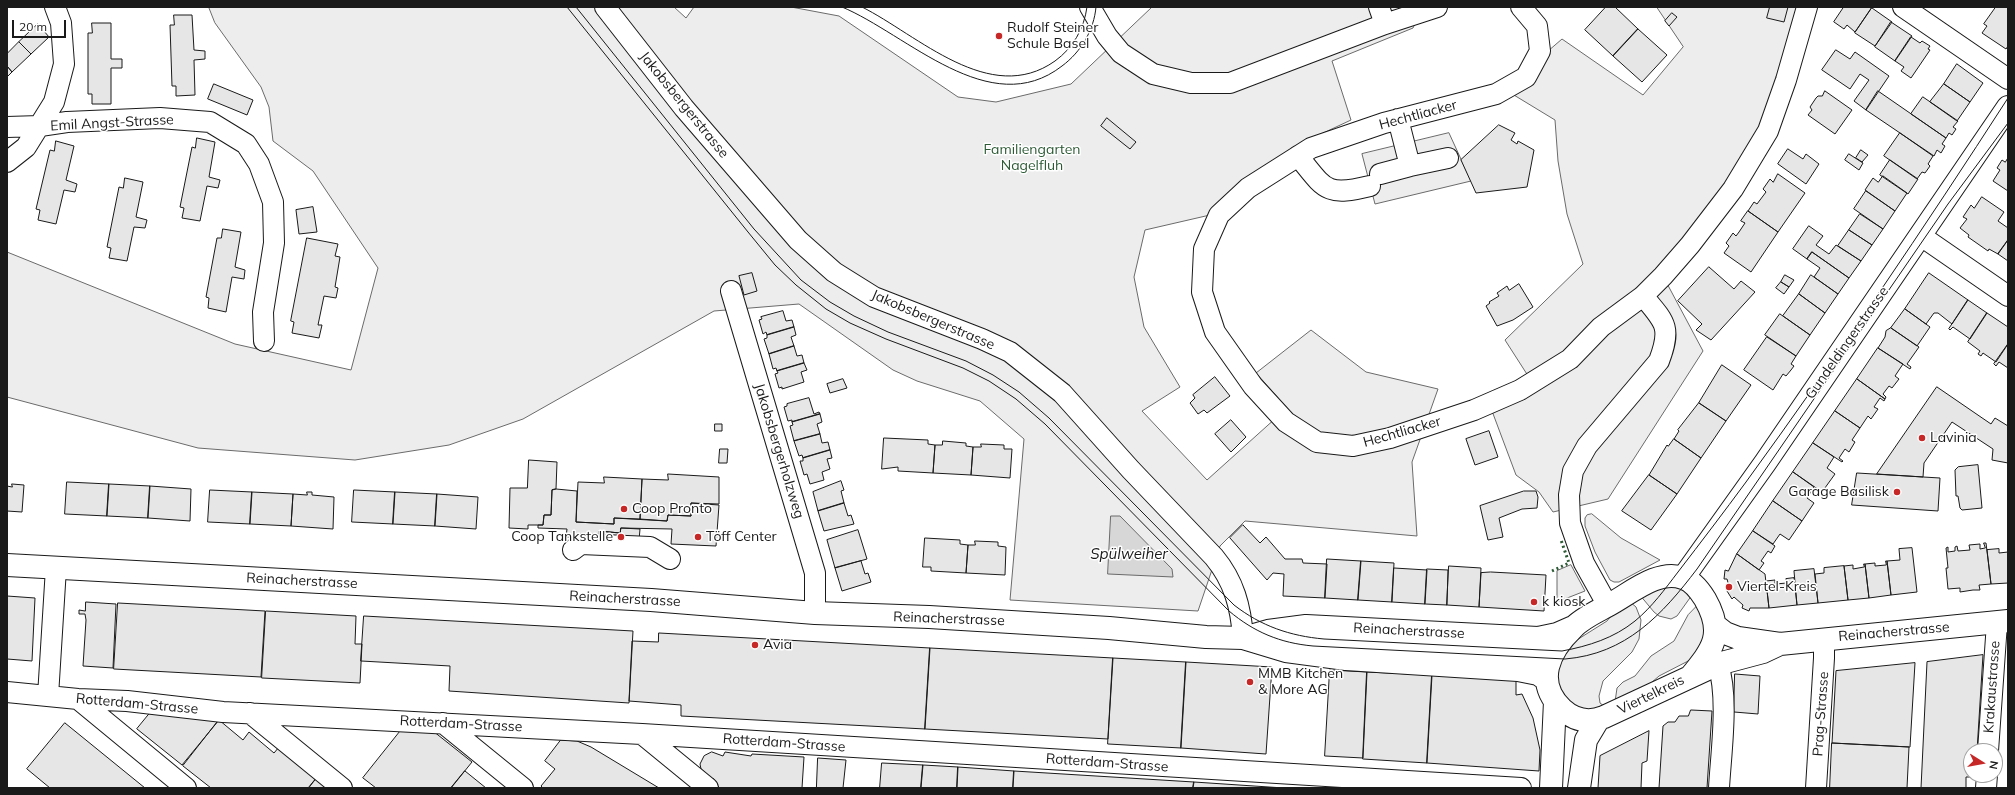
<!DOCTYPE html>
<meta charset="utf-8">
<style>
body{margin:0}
#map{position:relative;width:2015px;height:795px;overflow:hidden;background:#fff;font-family:Mulish,sans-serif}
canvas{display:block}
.frame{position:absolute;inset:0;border:8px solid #1a1a1a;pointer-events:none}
.north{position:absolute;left:1963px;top:743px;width:40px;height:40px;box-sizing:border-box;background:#fff;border:1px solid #a3a3a3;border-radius:50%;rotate:101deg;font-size:11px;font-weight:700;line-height:16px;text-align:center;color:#1a1a1a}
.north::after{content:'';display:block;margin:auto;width:14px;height:18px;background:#c62828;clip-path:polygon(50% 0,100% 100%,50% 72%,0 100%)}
.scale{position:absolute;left:12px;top:20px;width:54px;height:18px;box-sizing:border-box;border:2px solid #1a1a1a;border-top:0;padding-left:5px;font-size:12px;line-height:14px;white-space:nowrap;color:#1a1a1a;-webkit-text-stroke:3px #fff;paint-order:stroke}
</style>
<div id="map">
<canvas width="2015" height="795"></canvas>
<div class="frame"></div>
<div class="north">N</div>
<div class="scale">20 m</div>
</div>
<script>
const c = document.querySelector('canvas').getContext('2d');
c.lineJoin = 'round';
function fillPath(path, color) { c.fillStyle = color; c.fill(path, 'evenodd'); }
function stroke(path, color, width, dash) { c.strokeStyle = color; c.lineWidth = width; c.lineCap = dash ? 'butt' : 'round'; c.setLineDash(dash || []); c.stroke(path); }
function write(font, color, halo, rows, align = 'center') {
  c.font = font + ' Mulish,sans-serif'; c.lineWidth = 3; c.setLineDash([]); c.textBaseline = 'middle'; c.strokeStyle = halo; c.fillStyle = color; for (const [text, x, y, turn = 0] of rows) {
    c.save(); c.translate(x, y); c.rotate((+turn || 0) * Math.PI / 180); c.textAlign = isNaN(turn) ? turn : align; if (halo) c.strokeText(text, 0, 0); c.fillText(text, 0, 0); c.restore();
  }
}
const built = new Path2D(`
 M209 7H674L686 18 694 7H791L839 16 958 97 996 102 1071 84 1152 7H1423L1413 28 1332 61 1351 120 1304 142 1210 215 1145 230 1134 277 1144 327 1180 387 1142 411 1207 480 1287 408 1256 373 1311 330 1366 372 1438 389 1412 462 1417 536 1245 521 1220 546 1198 611 1010 600 1024 439 980 401 917 381 893 370 799 304 714 311 523 419 449 445 355 460 198 448 7 397V252L235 344 351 370 378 268 313 171 273 141 269 107 261 87 215 23Z
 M1657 7H1807L1768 131 1663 276 1703 351 1608 499 1553 512 1539 492 1516 475 1489 403 1532 382 1505 340 1583 264 1567 214 1558 161 1555 120 1504 89 1562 39 1643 95 1683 47Z
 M1449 133 1471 181 1375 204 1362 154Z
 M1592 514 1621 538 1660 560 1619 582H1614L1610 580 1595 552 1585 526V518L1587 515Z
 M1571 565 1585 591 1557 602V571Z
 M1669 586 1684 589 1692 595 1677 616 1671 619 1659 616 1654 612 1639 594Z
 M1629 601 1636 607 1641 620 1639 639 1632 652 1603 681 1599 696 1600 703 1604 706 1598 712 1572 706 1557 686 1556 665 1572 643 1607 621 1614 612Z
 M1699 604 1708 630 1692 659 1659 676 1643 690 1615 702 1617 688 1623 682 1635 676 1651 656 1674 641 1688 615Z`);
const water = new Path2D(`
 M1111 516H1120L1172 569 1173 577 1108 574Z`);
const building = new Path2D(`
 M1606 7H1615L1638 29 1613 56 1585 30Z
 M1770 7H1788L1784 22 1767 18Z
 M1844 7H1872L1855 32 1847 25 1844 29 1834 22Z
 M1996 7H2008V46L2006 49 1982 33 1987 26 1984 24Z
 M1872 8 1892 22 1875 46 1855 33Z
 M1672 13 1677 17 1669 26 1665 21Z
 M174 15H192L194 50 205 51V59L194 60 195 95 176 96V86H172L170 25H174Z
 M1891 22 1912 36 1895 61 1875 47Z
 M92 23H111V59H122V68H111V104H92V94H88V33H92Z
 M38 24 49 37 31 54 19 42Z
 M1638 29 1667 55 1642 82 1613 56Z
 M1911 37 1920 43 1922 41 1930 46 1928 49 1930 50 1911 78 1901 71 1904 67 1895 61Z
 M19 42 31 54 12 72 7 66V54Z
 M1836 50 1850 59 1855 52 1889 76 1866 110 1854 101 1869 80 1860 74 1850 89 1822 70Z
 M1957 64 1983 83 1970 102 1944 84Z
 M7 66 12 72 7 77Z
 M214 84 253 100 247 115 208 99Z
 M1944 84 1970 102 1957 121 1930 102Z
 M1825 91 1852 110 1835 134 1808 115 1812 110 1810 107 1816 98 1818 96H1822Z
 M1878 91 1946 138 1942 144 1945 146 1941 153 1937 150 1934 156 1866 110Z
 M1923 97 1958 121 1953 127 1956 129 1952 135 1949 133 1946 138 1911 114Z
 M1107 118 1136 142 1130 149 1101 126Z
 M1499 125 1515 133 1511 140 1517 144 1518 141 1534 150 1527 187 1476 193 1461 160Z
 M1900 133 1933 156 1928 164 1930 166 1925 173 1922 172 1917 179 1884 156Z
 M197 138 215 142 209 177 220 180 218 188 207 186 200 221 182 218 184 208 180 207 192 147 195 148Z
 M56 141 74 146 66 180 77 184 75 192 64 190 56 224 38 220 40 210 36 209 50 150 54 151Z
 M1788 149 1803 159 1806 154 1819 164 1806 184 1778 164Z
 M1861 150 1868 155 1862 162 1856 158Z
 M1849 154 1863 163 1859 170 1845 160Z
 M2008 158V191L1993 181 2000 170 1997 168 2002 160 2005 162Z
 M1890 160 1918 179 1908 194 1880 175Z
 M1778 174 1805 193 1778 232 1748 211 1754 202 1757 204 1766 192 1763 189 1770 179 1773 182Z
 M1883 176 1907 193 1895 211 1865 190 1873 178 1878 182Z
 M125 178 143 182 136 217 147 220 145 228 134 227 127 261 109 258 111 248 107 247 119 187 123 188Z
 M1866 191 1895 211 1883 229 1854 209Z
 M1982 197 2004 212 1998 221 2008 228V240L1998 254 1989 249 1988 251 1968 237 1969 235 1960 228 1967 219 1963 217 1971 205 1974 208Z
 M313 207 317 232 299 234 296 210Z
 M1748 211 1778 232 1751 272 1724 253 1729 246 1726 243 1733 233 1736 236 1739 232 1745 223 1741 221Z
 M1860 214 1883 229 1872 245 1849 230Z
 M1809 226 1823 236 1816 245 1829 254 1836 245 1861 261 1849 278 1812 252 1807 259 1793 249Z
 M223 229 241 232 235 267 245 270 244 279 232 277 226 312 208 308 209 298 206 297 217 238H221Z
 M1849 230 1872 245 1861 261 1838 246Z
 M307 238 338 244 335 256 340 257 335 287 338 288 336 298 324 296 318 325H322L319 338 292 333 294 322 291 321Z
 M2008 240V261L1998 254Z
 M1812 252 1849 278 1838 294 1814 277 1820 268 1807 259Z
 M1709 267 1734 289 1741 281 1755 292 1711 340 1696 330 1702 324 1678 301Z
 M752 273 757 291 744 295 739 276Z
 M1929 273 1968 300 1952 324 1938 313H1934L1926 324 1905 309Z
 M1785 275 1794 280 1789 287 1781 282Z
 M1811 275 1838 294 1825 313 1799 294Z
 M1781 282 1789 287 1784 294 1776 288Z
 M1519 284 1533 307 1513 320 1497 326 1486 306 1490 303 1489 302 1499 296 1497 293 1507 286 1509 290Z
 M1799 294 1825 313 1810 335 1783 316Z
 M1968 300 1987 313 1970 339 1953 327 1950 330 1949 329Z
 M1905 309 1930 327 1917 346 1891 328Z
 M783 311 786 321 792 320 794 327 767 335 766 332 763 334 759 320 762 319 761 317Z
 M1987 313 2008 327V344L1996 362 1983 353 1981 356 1978 354 1980 351 1968 342Z
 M1780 314 1810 335 1796 356 1765 335Z
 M794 327 796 335 791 337 794 346 769 354 764 339 767 338V335Z
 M1891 328 1919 347 1907 364 1911 367 1910 369 1878 348 1885 337 1886 331Z
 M1767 337 1796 356 1791 364 1794 366 1791 370 1786 376 1783 374 1773 390 1744 370Z
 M2008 344V368L1999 362 1996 366 1994 364Z
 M794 346 797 356 802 355 804 363 777 371 776 368 773 369 769 354Z
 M1878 348 1903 364 1895 376 1899 379 1892 388 1889 386 1883 394 1886 397 1885 399 1857 379Z
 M804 363 807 370 801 372 804 382 782 389V387L779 388 775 374 778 373 777 371Z
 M1722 365 1751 385 1726 421 1699 403Z
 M1215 377 1230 396 1207 413 1204 410 1198 414 1190 403 1195 398 1193 395Z
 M843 379 847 388 830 393 827 384Z
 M1857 379 1885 399 1884 401 1880 398 1874 407 1878 409 1871 419 1868 416 1860 428 1835 411Z
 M1937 387 1991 424 1995 418 2008 426V463L1992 460 1993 449 1952 422 1924 463 1923 477 1877 474Z
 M809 398 814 414 819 412 820 414 792 422V420L788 421 784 407 787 406V404Z
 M1699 403 1726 421 1701 458 1674 439 1679 431 1678 430Z
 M1835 411 1860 428 1852 440 1855 442 1849 452 1845 449 1839 458 1843 461 1842 462 1813 443Z
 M820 414 822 422 817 424 820 434 794 441 790 426 793 425 792 422Z
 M1231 420 1246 437 1231 452 1215 434Z
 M715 424H722V431H715Z
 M1489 431 1498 457 1475 465 1466 439Z
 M820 434 822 443 828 442 830 450 803 458 802 455 799 456 794 441Z
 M884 438 928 440V444L935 445 933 473 898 471V467L882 469Z
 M1674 439 1701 458 1677 494 1649 475 1667 445 1668 446Z
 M943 441 966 443V446L973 447 971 475 933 473 935 445H942Z
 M1813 443 1834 457 1827 468 1835 474 1822 492 1793 472Z
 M981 444 1004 445V449H1012L1010 478 971 475 973 447H981Z
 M720 449H728L727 463H719Z
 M830 450 832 458 827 459 830 469 822 472 824 480 810 484 807 474 804 475 800 461H803V458Z
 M529 460 557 462 556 489 552 490 551 515H544L543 525H528V529L509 528 510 488H527Z
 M1978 465 1982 508 1962 510 1960 508 1958 496H1956L1955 470 1958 467Z
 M1793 472 1814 487 1807 498 1814 503 1802 521 1773 501Z
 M1857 473 1940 478 1938 511 1852 505Z
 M668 474 719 477V504L691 503V516L668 515 667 521 640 519 642 479 668 480Z
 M1649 475 1677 494 1651 530 1622 511Z
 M604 477 642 479 640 519 614 518V524L576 522 578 482 604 483Z
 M841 481 844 490 841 491 844 503 818 511 813 492Z
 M67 482 109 484 107 516 65 514Z
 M12 484 24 485 22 512 7 511V486L12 487Z
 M109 484 150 486 148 518 107 516Z
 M150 486 191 489 190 521 148 518Z
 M556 489 577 491 576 522 614 524V518L667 521 668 515 691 516V503L719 505 716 546 671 544 672 529 621 528 620 533 599 531V539L566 537 567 529 538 528V525H543L544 515H551L552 490Z
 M210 490 252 492 250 524 208 522Z
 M354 490 395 492 393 524 352 522Z
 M1524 491H1536L1538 497 1537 508 1522 509 1499 518 1503 537 1488 540 1480 506Z
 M252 492 293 494 291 526 250 524Z
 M307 492H312V495L334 497 333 529 291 526 293 494 307 495Z
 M395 492 437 494 435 526 393 524Z
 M437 494 478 497 476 529 435 526Z
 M1773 501 1802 521 1789 540 1780 534 1773 544 1753 531Z
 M844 503 848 516 851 515 854 524 824 531 818 511Z
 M1243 525 1260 543 1266 537 1285 559H1302L1303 563 1327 564 1325 598 1283 596 1284 574 1273 573 1267 580 1230 538Z
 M621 528 640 529 638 552 598 549 599 531 620 533Z
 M858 530 867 559 835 568 827 540Z
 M1753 531 1775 546 1771 553 1768 551 1761 561 1764 563 1759 570 1737 554Z
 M925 538 960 540V544L968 545 966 573 931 571V567H923Z
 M975 541 998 542V546L1006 547 1005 575 966 573 968 545H975Z
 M1984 543H1986L1991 584 1979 585 1980 590H1973L1960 592V588L1948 589 1946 568H1948L1946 548 1948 547V552L1955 551V547L1957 546 1958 551 1970 550 1969 545 1980 544V549L1985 548Z
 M1912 548 1917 592 1891 595 1887 561 1900 560 1899 549Z
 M1999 549V553L2008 552V583L1991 584 1987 550Z
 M1737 554 1765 574 1769 608H1750L1749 611 1742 608 1743 605 1734 597 1732 599 1727 591 1730 590 1727 579H1724L1725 570 1728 571Z
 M1327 559 1361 561 1358 600 1325 598Z
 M861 561 865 574 868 573 871 582 842 591 835 568Z
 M1361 561 1394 563 1392 602 1358 600Z
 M1886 561H1887L1891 595 1869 598 1865 564 1875 563V566L1886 565Z
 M1864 564H1865L1869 598 1848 600 1844 566 1853 565V569L1864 567Z
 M1449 566 1481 568 1479 607 1447 605Z
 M1844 566 1848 600 1818 603 1815 574 1824 573V568Z
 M1394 568 1427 570 1425 604 1392 602Z
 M1427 569 1448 570 1447 605 1425 604Z
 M1814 569 1818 603 1797 605 1794 571Z
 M1491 572 1546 575 1544 611 1479 607 1481 573Z
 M1794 578 1797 605 1769 608 1766 581 1775 580V584L1787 583 1786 579Z
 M7 596 35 598 32 661 7 659Z
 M86 602 116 604 113 668 83 666 86 620 85 614H79V610L85 611Z
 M118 603 265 611 261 677 114 669Z
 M266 611 356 616 355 644H362L360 683 262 678Z
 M364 616 633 631 629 703 449 691 450 666 361 661Z
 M659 633 930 648 925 729 681 716V705L629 701 632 641 658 642Z
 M930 648 1113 658 1108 739 925 729Z
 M1983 655 1977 751H1971V775H1976V777H1966V788H1921L1927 662Z
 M1113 658 1186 662 1181 748 1108 744Z
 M1186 662 1272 667 1266 754 1181 748Z
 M1915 663 1910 747 1832 743 1836 671Z
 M1330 670 1367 672 1363 758 1325 756Z
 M1367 672 1432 675 1427 763 1363 759Z
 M1735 674 1760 676 1758 714 1734 712Z
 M1432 675 1516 680V695L1522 694 1533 718 1540 750 1539 771 1427 763Z
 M1691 710 1712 711 1707 788H1659L1663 726 1668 722H1675L1679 716H1688Z
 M150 713 219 720 182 765 137 729Z
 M219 720 243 740 249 732 274 753 279 747 317 777 308 788H211L183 766Z
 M65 723 145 788H50L27 769Z
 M402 729 433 731 472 762 451 788H376L363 778Z
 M1649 731 1647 761 1642 763 1641 788H1598L1600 756Z
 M561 740 577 741 591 747 659 788H543L541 786 555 769 545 761Z
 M1832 743 1909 747 1907 788H1830Z
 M712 752 723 756 725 752 751 756 752 754 804 757 802 788H720L714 783V779L711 778 701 769 700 764 704 756Z
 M818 758 846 760 843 788H802H816Z
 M882 763 923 765 921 788H880Z
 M923 765 958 767 957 788H921Z
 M958 767 1014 771 1013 788H957Z
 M465 771 486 788H451Z
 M1014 771 1194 782 1193 788H1013Z
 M320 774 338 788H309Z
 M1194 782 1284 788H1193Z`);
const minor = new Path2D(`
 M605 7 684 108 798 240 834 272 874 297 982 339 1010 352 1062 393 1131 470 1214 557C1234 581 1241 607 1243 638
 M1090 7 1107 36 1121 53 1153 74 1191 83H1230L1385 24 1437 7
 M1379 7 1385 24
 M1521 7 1537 26 1540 51 1526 77 1496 94 1384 123 1311 148 1248 188 1219 215 1204 249 1202 292 1215 332 1253 386 1286 422 1317 442 1353 446 1390 438 1474 410 1520 390 1570 359 1601 327 1643 296 1663 276 1690 245 1733 189 1768 131 1786 80 1807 7
 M1903 7 2008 79
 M7 127 40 126 67 122 160 118 210 122 246 144 259 164 273 202 274 243 263 312 264 341
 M1298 156C1325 189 1325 197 1370 186
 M7 162 26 147 54 102 64 64 61 23 55 7
 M1410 166 1448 158
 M1380 174 1410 166 1398 119
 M1921 236 2008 296
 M731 291 815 573V613
 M573 550 581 544 650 547 670 559
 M1608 606 1584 563 1570 523 1569 495 1573 471 1587 446 1659 361C1672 327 1665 322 1643 296
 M1268 631 1295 640 1321 643 1552 655
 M1718 664C1729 698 1721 752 1719 788
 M7 692 78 699 127 701 223 712 642 734 1521 788
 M48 696 56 568
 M78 699 186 788
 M250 713 342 788
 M443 723 523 788
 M642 734 708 788
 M1988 751 1997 623
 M1816 788 1824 658V639
 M1986 788 1987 775`);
const major = new Path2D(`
 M7 565 651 600 815 613 929 617 1109 628 1206 637 1243 638 1286 651 1346 659 1518 670 1538 674 1547 680
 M1683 578 1765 463 2008 107
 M1716 626 1725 633 1738 638 1780 644 2008 621
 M1243 638 1268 631 1306 626 1538 638 1557 634 1573 627
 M1690 677C1713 649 1725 634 1705 599 1700 591 1693 581 1683 578 1660 569 1633 591 1614 602 1601 610 1583 617 1573 628 1549 651 1534 682 1562 709 1575 721 1589 723 1604 717L1718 664 1763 652 1780 644
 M1551 788 1555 701
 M1579 788 1586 740 1598 720`);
const tram = new Path2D(`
 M567 7 748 232 775 265 796 285 826 309 850 323 886 339 963 368 989 381 1016 399 1045 424 1229 611C1254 632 1280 643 1313 646L1565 659C1626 654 1662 615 1697 569L1948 204 2008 123
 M576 7 754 229 801 280 830 302 854 316 888 332 966 361 993 375 1019 392 1049 418 1234 605C1261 626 1290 636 1324 639L1562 651C1589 646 1614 638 1635 621 1652 607 1665 589 1678 572 1701 542 1724 512 1746 482 1837 357 1924 228 2008 98
 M842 7C907 34 990 122 1062 66 1081 52 1094 30 1096 7
 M862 7C918 35 990 107 1055 61 1073 48 1084 29 1087 7`);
const hedge = new Path2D(`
 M1552 571 1569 563 1561 540`);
const markers = [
 [999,36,4,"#c62828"],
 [1922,438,4,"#c62828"],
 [1897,492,4,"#c62828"],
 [624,509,4,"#c62828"],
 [621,537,4,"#c62828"],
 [698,537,4,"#c62828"],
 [1729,587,4,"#c62828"],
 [1534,602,4,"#c62828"],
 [755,645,4,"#c62828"],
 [1250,682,4,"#c62828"]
];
const poiNames = [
 ["Rudolf Steiner",1007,28],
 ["Schule Basel",1007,44],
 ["Lavinia",1930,438],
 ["Garage Basilisk",1889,492,"right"],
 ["Coop Pronto",632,509],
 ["Coop Tankstelle",613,537,"right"],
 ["Töff Center",706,537],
 ["Viertel-Kreis",1737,587],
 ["k kiosk",1542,602],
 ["Avia",763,645],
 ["MMB Kitchen",1258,674],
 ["& More AG",1258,690]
];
const streetNames = [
 ["Jakobsbergerstrasse",684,105,51],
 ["Hechtliacker",1418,115,-15],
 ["Emil Angst-Strasse",112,123,-3],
 ["Jakobsbergerstrasse",933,320,23],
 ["Gundeldingerstrasse",1847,343,-55],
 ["Hechtliacker",1402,432,-16],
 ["Jakobsbergerholzweg",779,451,73],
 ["Reinacherstrasse",302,581,3],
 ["Reinacherstrasse",625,599,3],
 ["Reinacherstrasse",949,619,2],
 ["Reinacherstrasse",1409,631,3],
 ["Reinacherstrasse",1894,632,-5],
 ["Krakaustrasse",1992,687,-86],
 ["Viertelkreis",1651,695,-26],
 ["Rotterdam-Strasse",137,704,5],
 ["Prag-Strasse",1821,714,-86],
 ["Rotterdam-Strasse",461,724,3],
 ["Rotterdam-Strasse",784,743,4],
 ["Rotterdam-Strasse",1107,763,4]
];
const parkNames = [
 ["Familiengarten",1032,150],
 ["Nagelfluh",1032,166]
];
const waterNames = [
 ["Spülweiher",1129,554]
];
fillPath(built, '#ededed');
stroke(built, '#6a6a6a', 1);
fillPath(water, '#d7d7d7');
stroke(water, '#6a6a6a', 1);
fillPath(building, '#e6e6e6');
stroke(building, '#1a1a1a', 1);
stroke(minor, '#1a1a1a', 22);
stroke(major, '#1a1a1a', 24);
stroke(minor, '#fff', 20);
stroke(major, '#fff', 22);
stroke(tram, '#1a1a1a', 1);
stroke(hedge, '#2b5a34', 3, [2, 3]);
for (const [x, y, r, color] of markers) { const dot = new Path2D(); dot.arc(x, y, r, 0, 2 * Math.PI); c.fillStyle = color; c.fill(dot); stroke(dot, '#fff', 1.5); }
write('14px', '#1a1a1a', '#fff', poiNames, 'left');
write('14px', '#1a1a1a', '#fff', streetNames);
write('14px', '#2b5a34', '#fff', parkNames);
write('italic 15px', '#1a1a1a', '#fff', waterNames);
</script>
